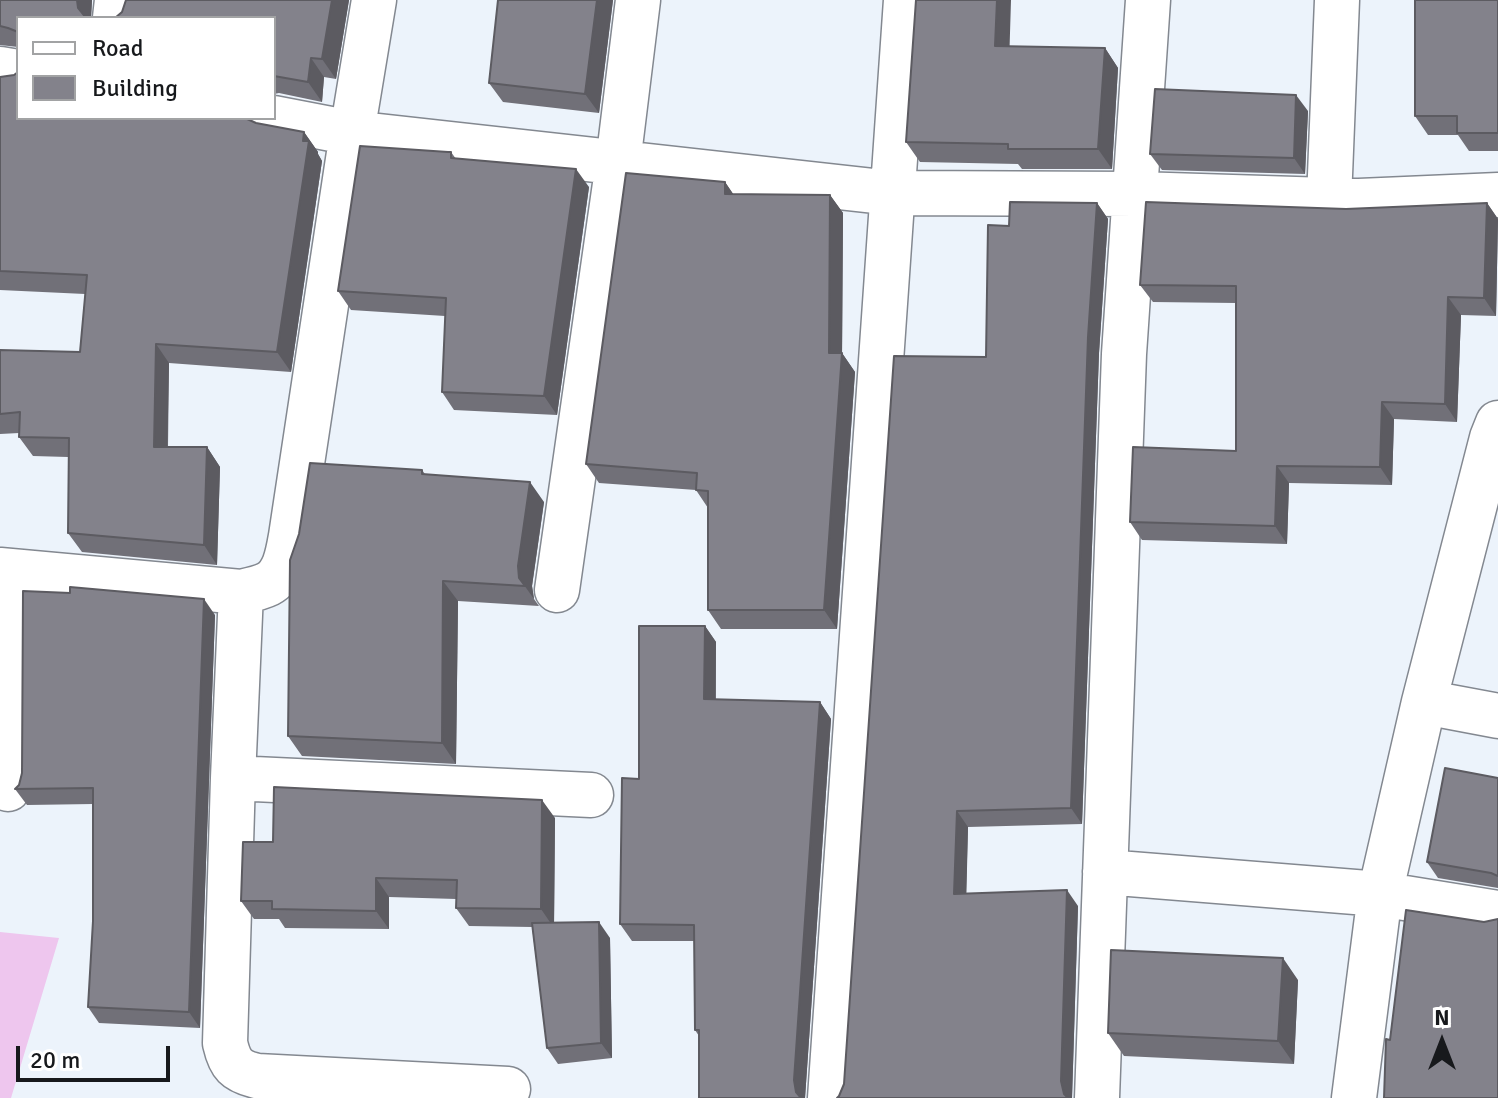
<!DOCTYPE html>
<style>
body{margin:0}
#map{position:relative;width:1498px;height:1098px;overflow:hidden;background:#ecf3fb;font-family:Signika,sans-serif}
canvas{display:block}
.legend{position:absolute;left:16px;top:16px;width:260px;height:104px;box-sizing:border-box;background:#fff;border:2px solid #a2a3a4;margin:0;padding:10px 14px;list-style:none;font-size:24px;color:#17191c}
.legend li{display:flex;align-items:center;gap:16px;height:40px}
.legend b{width:40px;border:2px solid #a2a3a4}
.north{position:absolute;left:1402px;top:1002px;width:80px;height:80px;-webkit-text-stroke:6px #fff;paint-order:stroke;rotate:0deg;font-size:22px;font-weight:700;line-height:32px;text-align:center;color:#17191c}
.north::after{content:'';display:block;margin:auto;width:28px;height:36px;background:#17191c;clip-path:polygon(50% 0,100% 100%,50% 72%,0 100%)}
.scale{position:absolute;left:16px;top:1046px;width:154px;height:36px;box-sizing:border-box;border:4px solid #17191c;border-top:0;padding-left:10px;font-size:24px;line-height:28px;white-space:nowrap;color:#17191c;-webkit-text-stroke:6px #fff;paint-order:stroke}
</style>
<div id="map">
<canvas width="1498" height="1098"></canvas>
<ul class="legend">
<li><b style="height:10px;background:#fff"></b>Road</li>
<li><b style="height:22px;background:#83828b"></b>Building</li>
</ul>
<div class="north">N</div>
<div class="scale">20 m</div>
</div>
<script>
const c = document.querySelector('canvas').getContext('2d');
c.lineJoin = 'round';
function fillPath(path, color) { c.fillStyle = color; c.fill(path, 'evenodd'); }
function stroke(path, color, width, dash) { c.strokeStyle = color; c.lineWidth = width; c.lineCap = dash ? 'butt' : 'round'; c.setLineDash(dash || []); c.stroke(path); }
const green = new Path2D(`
 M0 932 59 938 11 1098H0Z`);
const minor = new Path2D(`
 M115 18 117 0
 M0 69 18 72
 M274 118 352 133 892 193 1137 194 1359 201 1498 195
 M1329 200 1337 0
 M0 570 241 592C250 590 260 588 268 584 285 575 288 553 291 536L352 133 374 0
 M557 590 618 163 638 0
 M241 592 233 778 225 1043C230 1065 236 1071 257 1076L508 1089
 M1424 702 1498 716
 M233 778 591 795
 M8 789 9 571
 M1105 872 1380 894 1498 913
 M830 1098 906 0
 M1097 1098 1124 354 1148 0
 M1354 1098 1380 894 1424 702 1492 438 1498 423`);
const wall = new Path2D(`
 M0 0H92L91 18H18V47L0 45Z
 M126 0H349L336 79 324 77 322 102 279 93 274 94V18L122 12Z
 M613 0 599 113 503 102 489 83Z
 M1498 0V151H1469L1458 135H1428L1415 116Z
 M1010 47 1105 48 1118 68 1112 169H1022L1018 164 920 162 906 142Z
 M0 77 250 120 256 123 304 132 318 152V154L322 161 291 372 169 363 168 447H207L220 467 217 565 82 552 68 533V457L33 456 19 437V433L0 434V350L80 352 85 294 0 290Z
 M1308 111 1305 174 1162 170 1150 154Z
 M451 152 456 159 589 187 557 415 454 410 442 392 445 316 351 310 338 291Z
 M725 182 733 194 830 195 843 213 842 353 855 372 837 629H721L708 610V508L696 490 599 483 586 464Z
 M1097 203 1108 219 1099 353 1082 824 968 827 966 893 1078 906 1072 1098 839 1096 844 1084 986 357 1009 226Z
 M1487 203 1498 219 1496 316 1461 315 1457 422 1394 419 1392 485 1289 483 1287 544 1142 540 1130 522 1236 451V303L1153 302 1140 285 1346 209Z
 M422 470 425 474 544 502 532 586 534 599 539 606 458 601 456 764 302 756 288 736Z
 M215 615 200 1028 99 1023 88 1007 93 921V804L27 805 15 789Z
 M705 626 716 642V699L820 702 831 719 805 1098H699V1036L695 1030 694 941H632L620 924 639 779Z
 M1498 778V888L1438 878 1427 862Z
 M555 818 554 923 610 938 612 1058 558 1064 547 1048 532 927 469 926 456 908V899L389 897V929L285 928 279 919H254L241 901 273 842Z
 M1298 980 1294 1064 1124 1056 1108 1033Z`);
const shadedWall = new Path2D(`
 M77 0H92L91 18H85L78 8Z
 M332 0H349L336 79 322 59Z
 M597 0H613L599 113 585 94Z
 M997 0H1011L1009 66 995 46Z
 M1105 48 1118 68 1112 169 1098 149Z
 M311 58 324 77 322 102 308 82Z
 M1296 95 1308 111 1305 174 1294 158Z
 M304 132 318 152V154L322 161 291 372 277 352Z
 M576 169 589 187 557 415 544 396Z
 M725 182 738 201 725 194Z
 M830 195 843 213 842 360V353L855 372 837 629 824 610Z
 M1097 203 1108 219 1099 353 1082 824 1071 808 1088 337Z
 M1487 203 1498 219 1496 316 1484 298Z
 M1448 297 1461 315 1457 422 1445 404Z
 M156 344 169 363 167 466 154 447Z
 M1382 402 1394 419 1392 485 1380 467Z
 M207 447 220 467 217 565 204 545Z
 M1277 466 1289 483 1287 544 1275 526Z
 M530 482 544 502 532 586 534 599 519 578 518 566Z
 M443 581 458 601 456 764 442 743Z
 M204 599 215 615 200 1028 189 1012Z
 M705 626 716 642 715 715 704 699Z
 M820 702 831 719 805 1098H800L796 1092 794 1080Z
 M542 800 555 818 554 928 541 909Z
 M957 811 968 827 966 910 954 894Z
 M376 878 389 897V929L376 911Z
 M1067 890 1078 906 1072 1098H1067L1064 1094 1061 1081Z
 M599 922 610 938 612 1058 601 1043Z
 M1283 958 1298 980 1294 1064 1278 1041Z`);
const building = new Path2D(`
 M0 0H77L78 8 86 18H18V32L8 28 0 26Z
 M126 0H332L322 59 311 58 308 82 274 76V18H115L122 12Z
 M498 0H597L585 94 489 83Z
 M916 0H997L995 46 1105 48 1098 149H1008V144L906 142Z
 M1415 0H1498V133H1457V116H1415Z
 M18 72V118H245L256 123 304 132 303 141H309L277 352 156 344 154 447H207L204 545 68 533 69 438 19 437 20 412 0 414V350L80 352 87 275 0 271V77L14 75Z
 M1155 89 1296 95 1294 158 1150 154Z
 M360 146 448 152H451V158L576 169 544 396 442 392 446 298 338 291Z
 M626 173 725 182V194L830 195 829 353H842L824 610H708V491L696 490 697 473 586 464Z
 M1010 202 1097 203 1088 337 1071 808 957 811 954 894 1067 890 1061 1081 1064 1094 1068 1098H837L839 1096 844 1084 894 356 986 357 988 225 1009 226Z
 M1146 202 1346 209 1487 203 1484 298 1448 297 1445 404 1382 402 1380 467 1277 466 1275 526 1130 522 1133 447 1236 451V286L1140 285Z
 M310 463 422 470V474L530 482 518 566 519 578 525 586 443 581 442 743 288 736 290 560 299 534Z
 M70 587 204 599 189 1012 88 1007 93 921V788L15 789 19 785 22 773 23 591 70 593Z
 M639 626H705L704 699 820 702 794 1080 796 1092 801 1098H699V1030H695L694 925 620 924 622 778 639 779Z
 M1445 768 1498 778V876L1491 873 1427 862Z
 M274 787 542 800 541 909 456 908 457 880 376 878V911L272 909V901H241L243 842H273Z
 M1406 910 1484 922 1498 919V1098H1384L1386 1039 1390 1040Z
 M599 922 601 1043 547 1048 532 923Z
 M1111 950 1283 958 1278 1041 1108 1033Z`);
fillPath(green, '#eec6ee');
stroke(minor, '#838890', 47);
stroke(minor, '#fff', 44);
fillPath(wall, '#717078');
fillPath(shadedWall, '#5c5b61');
fillPath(building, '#83828b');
stroke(building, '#5c5b61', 2);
</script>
